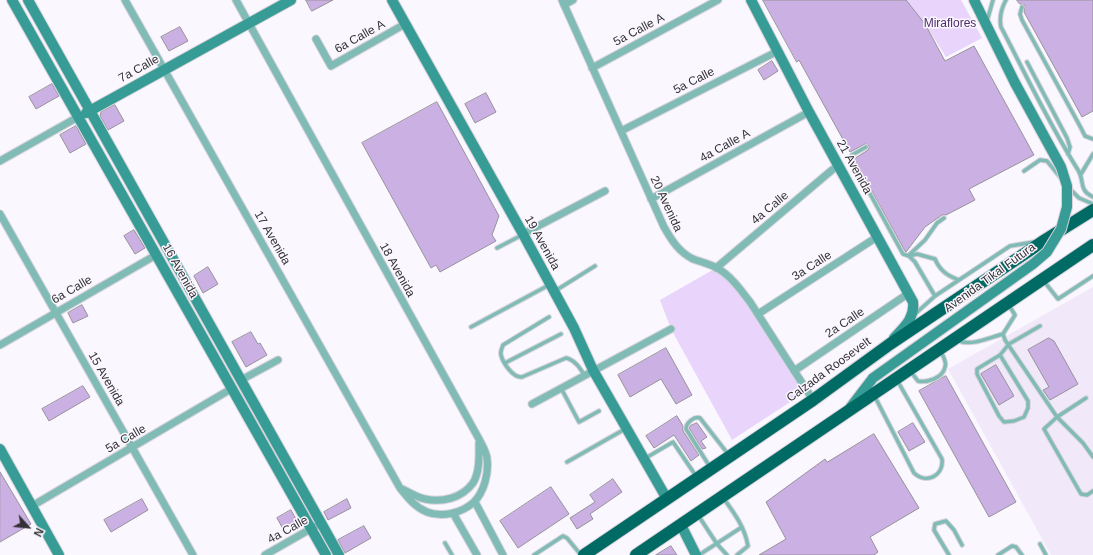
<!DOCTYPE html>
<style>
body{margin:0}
#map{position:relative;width:1093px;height:555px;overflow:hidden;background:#fbf7ff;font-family:Helvetica,sans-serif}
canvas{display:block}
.north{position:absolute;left:8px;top:507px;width:40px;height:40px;-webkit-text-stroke:3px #fbf7ff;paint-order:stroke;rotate:117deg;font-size:11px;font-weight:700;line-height:16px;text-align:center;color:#333135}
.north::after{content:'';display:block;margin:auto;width:14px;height:18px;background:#333135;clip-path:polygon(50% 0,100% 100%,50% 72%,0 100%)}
</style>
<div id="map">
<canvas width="1093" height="555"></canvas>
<div class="north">N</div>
</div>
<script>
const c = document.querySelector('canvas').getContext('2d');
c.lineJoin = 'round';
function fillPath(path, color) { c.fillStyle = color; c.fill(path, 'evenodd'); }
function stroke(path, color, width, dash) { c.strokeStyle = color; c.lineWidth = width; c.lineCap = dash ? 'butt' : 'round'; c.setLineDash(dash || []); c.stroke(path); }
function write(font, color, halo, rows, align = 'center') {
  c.font = font + ' Helvetica,sans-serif'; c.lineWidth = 3; c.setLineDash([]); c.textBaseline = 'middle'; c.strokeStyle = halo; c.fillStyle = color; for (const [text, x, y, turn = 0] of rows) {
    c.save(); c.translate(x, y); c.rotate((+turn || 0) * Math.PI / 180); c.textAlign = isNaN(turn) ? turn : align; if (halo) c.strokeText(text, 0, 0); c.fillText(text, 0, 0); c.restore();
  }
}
const built = new Path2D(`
 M1093 287V555H1051L948 369Z`);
const green = new Path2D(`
 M906 0H961L982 38 946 57 925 24Z
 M716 268 730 278 807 391 732 440 671 329 660 300Z`);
const building = new Path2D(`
 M306 0H333L312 11Z
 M763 0H906L925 24 945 61 974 46 1034 155 969 189 975 200 946 215H942L925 227 906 252 905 251 854 159 868 150 869 146 865 144 850 152 799 60 797 62Z
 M1017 0H1093V111L1082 117 1024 12 1025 5 1020 4Z
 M180 27 188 41 169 51 161 37Z
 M772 61 778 71 764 80 758 70Z
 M52 84 59 96 36 109 29 97Z
 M486 93 496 112 475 123 465 104Z
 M437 102 499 216 492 235 496 241 440 272 436 265 431 268 362 143Z
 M115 105 124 121 108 130 100 116 101 112Z
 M76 126 86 144 70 153 60 135Z
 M134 230 145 248 135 254 124 236Z
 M208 267 218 284 203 293 194 276Z
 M82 305 88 316 73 323 68 313Z
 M251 332 258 344 260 343 267 355 246 367 232 342Z
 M1049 338 1054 341 1078 384 1050 400 1043 390 1049 387 1028 350Z
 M666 348 692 395 676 404 661 379 630 397 618 375Z
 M996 365 1014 396 999 405 981 374Z
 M946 376 1016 502 989 517 919 391Z
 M83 386 90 397 49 421 42 409Z
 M677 416 683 426V431L699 455 691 461 674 435 654 448 646 436Z
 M697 423 707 437 701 441 706 448 702 449 689 428 690 426Z
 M913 423 925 442 909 451 898 432Z
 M874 434 919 508 870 537 878 552 874 555H759L786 539 766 502 825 459 827 462Z
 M0 472 31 524 0 542Z
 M613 479 622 492 590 514 593 519 577 529 570 518 595 502 590 495Z
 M551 487 569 514 518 548 500 521Z
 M142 499 148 510 111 532 104 520Z
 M347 499 351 508 328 520 324 512Z
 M291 510 297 521 283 529 277 518Z
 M364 526 371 538 345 553 338 540Z
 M671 546 677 555H656Z`);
const lane = new Path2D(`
 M1006 0C1001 9 999 17 1001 27 1026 75 1049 124 1078 170 1085 181 1078 190 1093 197
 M1022 7 1020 14 1022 20 1081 128 1085 136 1093 139
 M987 21 993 0
 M1027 62 1067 138 1070 147 1068 154
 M866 147 852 155 851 159 903 254 909 256 915 262 935 296
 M1024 171 1040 160 1047 161 1060 177
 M1081 174 1093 154
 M1069 188 1079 198 1093 204
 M497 248 522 235
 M909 255 925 240 937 223 944 218
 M909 256 917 254 935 259C940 271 948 276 959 280
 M1043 280 1058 299 1093 276
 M555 291 595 266
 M1008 304 1015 315 1003 334 1005 340 1057 417 1044 429 1081 494 1087 495 1093 491
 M915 314 935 296 1010 246 1034 242
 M549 317 503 345C502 349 500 351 501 355 503 363 513 378 522 377L566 358C575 360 580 368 585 376
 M471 327 549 285
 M956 340C971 347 988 338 1003 334
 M1000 355 1028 401V408L1024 417 1014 421 1004 422 999 416 977 374V369L1000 355 1009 344 1040 326
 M505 363 561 334
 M911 372 918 381C927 383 943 378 945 367 947 362 943 356 941 352
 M561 388 579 422 599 411
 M874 395 914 473C927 485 944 475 942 459L897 380
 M1086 398 1057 417 1083 443 1093 457
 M644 459 673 442 696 476
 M567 462 625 429
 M710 467 686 429C686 423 694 416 700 418L728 454
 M724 499C735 514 745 528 748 546L737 555
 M698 515 717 544 727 555
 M445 543 452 555
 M1040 544 1046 555
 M534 555 563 536 567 538 581 555
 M699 555 742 527
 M949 555 934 530 935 524 946 521 954 530 962 545
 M998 555 1012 546 1016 547 1022 555`);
const street = new Path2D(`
 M125 0 400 488C408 498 415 507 427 512 442 518 462 513 474 502 484 492 489 473 487 459 487 453 482 445 479 439L236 0
 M562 0 664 227C672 241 679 252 693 259 701 262 710 264 717 268 731 276 740 289 750 302L813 400
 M564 5 573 0
 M316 39 331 66 405 24
 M592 68 718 0
 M621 131 778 51
 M0 161 78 117
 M651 199 809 112
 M0 214 193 555
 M523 234 605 191
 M716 268 832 170 839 165
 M758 314 877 237
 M0 345 156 255
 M794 371 909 293
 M241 380 278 360
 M532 404 671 329
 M402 489C409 492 418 498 425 499 442 503 462 498 473 483 480 472 479 455 479 443
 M475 502 503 555
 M32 506 231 389
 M453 513 477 555
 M265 555 321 523`);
const secondary = new Path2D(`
 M12 0 326 555
 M28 0 339 555
 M392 0 523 234 574 328 593 370 667 499
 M751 0 809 112 913 302C915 318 904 327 894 338
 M974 0 1015 83
 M86 113 291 0
 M850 408 873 378
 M0 449 59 555
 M681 525 696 555`);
const highway = new Path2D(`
 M584 555 813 400 890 344 1045 240 1093 210
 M636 555 1093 245`);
const secondaryBridge = new Path2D(`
 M873 378 1033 264 1047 252 1061 229 1067 207V186L1061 167 1015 83`);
const parkNames = [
 ["Miraflores",950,24]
];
const streetNames = [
 ["5a Calle A",639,30,-28],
 ["6a Calle A",360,37,-29],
 ["7a Calle",139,69,-29],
 ["5a Calle",694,81,-27],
 ["4a Calle A",725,146,-29],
 ["21 Avenida",854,167,61],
 ["20 Avenida",666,204,65],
 ["4a Calle",770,208,-40],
 ["17 Avenida",272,238,60],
 ["19 Avenida",542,243,61],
 ["3a Calle",812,266,-33],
 ["18 Avenida",397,270,61],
 ["16 Avenida",180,271,61],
 ["Avenida Tikal Futura",990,278,-36],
 ["6a Calle",72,290,-30],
 ["2a Calle",845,323,-34],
 ["Calzada Roosevelt",829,370,-36],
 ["15 Avenida",106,379,60],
 ["5a Calle",126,439,-30],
 ["4a Calle",288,530,-29]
];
fillPath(built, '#f1e9f9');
fillPath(green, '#e9d4fc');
fillPath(building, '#cbb0e3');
stroke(building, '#97929b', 1);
stroke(lane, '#d7d3db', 5.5);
stroke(street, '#d7d3db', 9);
stroke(secondary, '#d7d3db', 12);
stroke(highway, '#d7d3db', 14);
stroke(lane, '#81bbb6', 3.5);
stroke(street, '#81bbb6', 7);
stroke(secondary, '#379c95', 10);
stroke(highway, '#006a64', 12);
stroke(secondaryBridge, '#d7d3db', 12, []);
stroke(secondaryBridge, '#379c95', 10);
write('12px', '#4f2c69', '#fbf7ff', parkNames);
write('12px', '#333135', '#fbf7ff', streetNames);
</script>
